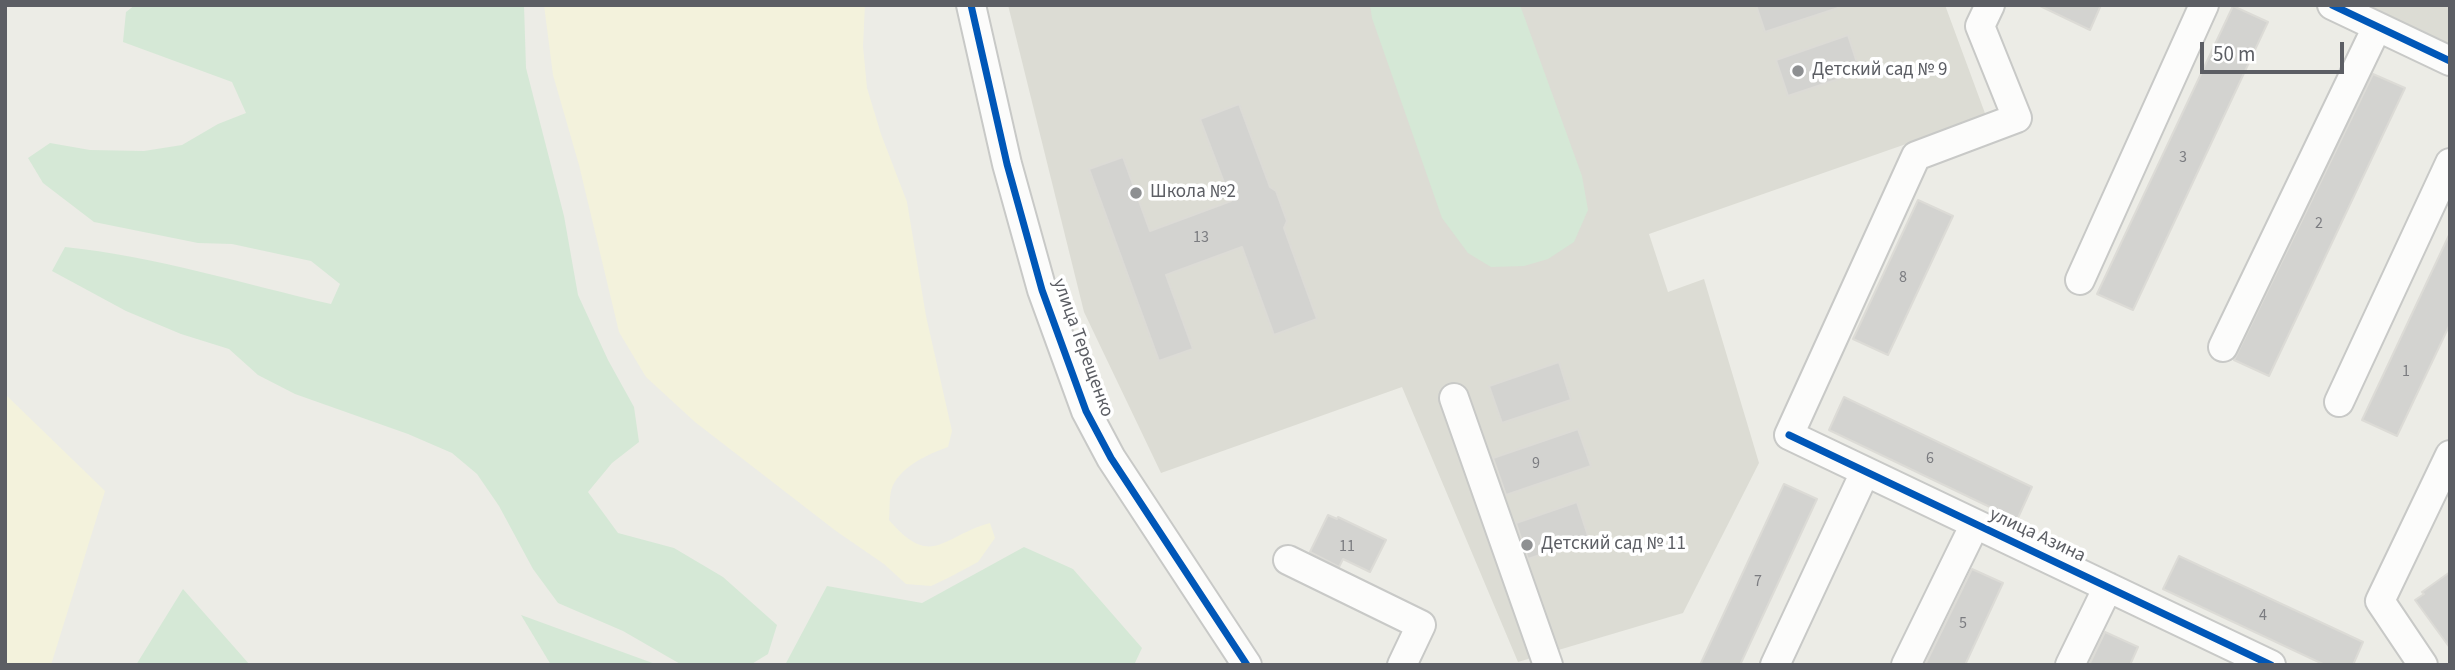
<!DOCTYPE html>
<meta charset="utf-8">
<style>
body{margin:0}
#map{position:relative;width:2455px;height:670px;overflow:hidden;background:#ecece6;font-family:"Source Sans 3",sans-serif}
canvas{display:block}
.frame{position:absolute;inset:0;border:7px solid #5c5e64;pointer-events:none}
.scale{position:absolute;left:2200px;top:42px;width:144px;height:32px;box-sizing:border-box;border:4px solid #5c5e64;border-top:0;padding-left:9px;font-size:21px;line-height:24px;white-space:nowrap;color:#5c5e64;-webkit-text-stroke:5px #fff;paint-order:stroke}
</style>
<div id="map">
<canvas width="2455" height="670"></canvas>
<div class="frame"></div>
<div class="scale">50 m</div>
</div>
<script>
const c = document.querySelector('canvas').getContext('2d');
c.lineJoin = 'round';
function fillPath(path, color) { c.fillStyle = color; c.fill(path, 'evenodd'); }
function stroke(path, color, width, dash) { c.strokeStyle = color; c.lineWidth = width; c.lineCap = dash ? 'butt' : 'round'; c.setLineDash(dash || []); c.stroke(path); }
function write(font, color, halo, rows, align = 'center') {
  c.font = font + ' "Source Sans 3",sans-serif'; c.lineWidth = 7; c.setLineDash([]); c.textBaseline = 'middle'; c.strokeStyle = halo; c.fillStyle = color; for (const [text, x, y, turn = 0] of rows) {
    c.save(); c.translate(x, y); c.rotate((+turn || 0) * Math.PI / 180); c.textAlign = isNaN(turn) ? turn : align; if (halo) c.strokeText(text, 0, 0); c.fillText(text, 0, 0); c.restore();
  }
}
const education = new Path2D(`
 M1008 5H1945L1986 116 1649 234 1668 292 1704 279 1759 463 1683 613 1518 662 1402 387 1161 473 1084 312Z
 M2361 5H2450V47Z`);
const green = new Path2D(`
 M135 5H524L526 68 564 216 578 295 608 360 634 407 639 442 612 463 588 492 618 533 674 548 723 577 777 625 768 654 750 665H682L623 631 558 603 533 569 499 506 477 474 452 453 408 434 295 394 258 375 229 349 181 334 126 311 52 271 65 247C155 256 243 284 331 304L340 284 311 261 232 244 198 243 94 222 43 183 28 158 50 143 90 150 144 151 182 145 218 124 246 113 232 82 123 42 126 12Z
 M1370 5H1520L1582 176 1588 210 1574 242 1548 259 1524 266 1491 267 1468 253 1442 218 1372 18Z
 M1024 547 1073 569 1142 648 1134 665H785L827 586 922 603Z
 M183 589 250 665H136Z
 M521 615 658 665H551Z`);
const sand = new Path2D(`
 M544 5H865L863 46 867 88 881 134 907 202 926 316 952 431 948 447C928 454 897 468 891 491 889 500 890 511 889 520 932 570 942 536 990 523L995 538 978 562 948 578 931 586 906 584 884 564 836 531 695 422 646 377 619 332 579 165 553 75Z
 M5 394 105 491 51 665H5Z`);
const building = new Path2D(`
 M1756 5H1837L1838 8 1765 32Z
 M2038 5H2101L2090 30Z
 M2233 6 2268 22 2133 310 2097 294Z
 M1848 35 1860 72 1788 96 1776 60Z
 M2373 74 2405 88 2269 376 2234 360Z
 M1239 104 1270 187 1276 191 1287 221 1284 228 1317 319 1274 335 1242 247 1166 275 1193 349 1159 361 1089 169 1123 157 1150 231 1231 201 1200 119Z
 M1918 200 1953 216 1888 355 1853 339Z
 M2450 233V324L2397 436 2362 420Z
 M1559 362 1571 400 1502 423 1489 386Z
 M1844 397 2032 487 2017 520 1829 430Z
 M1578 429 1591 466 1506 495 1493 458Z
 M1784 484 1817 499 1740 665H1700Z
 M1577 502 1589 539 1528 559 1516 523Z
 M1328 515 1337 519 1338 517 1386 540 1370 572 1343 559 1339 567 1310 552Z
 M2179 556 2363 642 2353 665H2325L2163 589Z
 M1972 569 2003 583 1965 665H1925Z
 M2450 572V648L2415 600 2424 594 2422 592Z
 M2105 632 2138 647 2130 665H2089Z`);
const minor = new Path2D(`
 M971 5 1007 164 1042 290 1086 411 1111 458 1247 665
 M1990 5 1980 26 2017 118 1916 156 1789 435 2271 665
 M2332 5 2450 61
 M2080 280 2204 5
 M2223 347 2377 27
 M1454 398 1548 665
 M2339 402 2450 163
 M1288 560 1421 625 1402 665
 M1775 665 1865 472
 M1906 665 1975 524
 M2070 665 2108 587
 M2423 665 2380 601 2450 455`);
const cycleway = new Path2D(`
 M971 5 1007 164 1042 290 1086 411 1111 458 1247 665
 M2332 5 2450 61
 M1789 435 2271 665`);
const markers = [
 [1798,71,7,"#8e9092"],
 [1136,193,7,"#8e9092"],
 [1527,545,7,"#8e9092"]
];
const numberNames = [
 ["3",2183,158],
 ["2",2319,224],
 ["13",1201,238],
 ["8",1903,278],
 ["1",2406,372],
 ["6",1930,459],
 ["9",1536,464],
 ["11",1347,547],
 ["7",1758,582],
 ["4",2263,616],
 ["5",1963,624]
];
const poiNames = [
 ["Детский сад № 9",1812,71],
 ["Школа №2",1150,193],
 ["Детский сад № 11",1541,545]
];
const streetNames = [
 ["улица Терещенко",1082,348,70],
 ["улица Азина",2037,536,25]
];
fillPath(education, '#dcdcd4');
fillPath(green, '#d5e8d6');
fillPath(sand, '#f3f2dc');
fillPath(building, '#d3d3d0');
stroke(building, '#dcdbd6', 2);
stroke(minor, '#c8c9c7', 32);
stroke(minor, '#fcfcfb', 28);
stroke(cycleway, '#0057b8', 7);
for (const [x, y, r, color] of markers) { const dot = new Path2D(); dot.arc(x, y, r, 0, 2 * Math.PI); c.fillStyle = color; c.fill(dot); stroke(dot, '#fff', 2.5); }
write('16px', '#7b7c80', null, numberNames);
write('19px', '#5c5e64', '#fff', poiNames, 'left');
write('19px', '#5c5e64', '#fff', streetNames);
</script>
